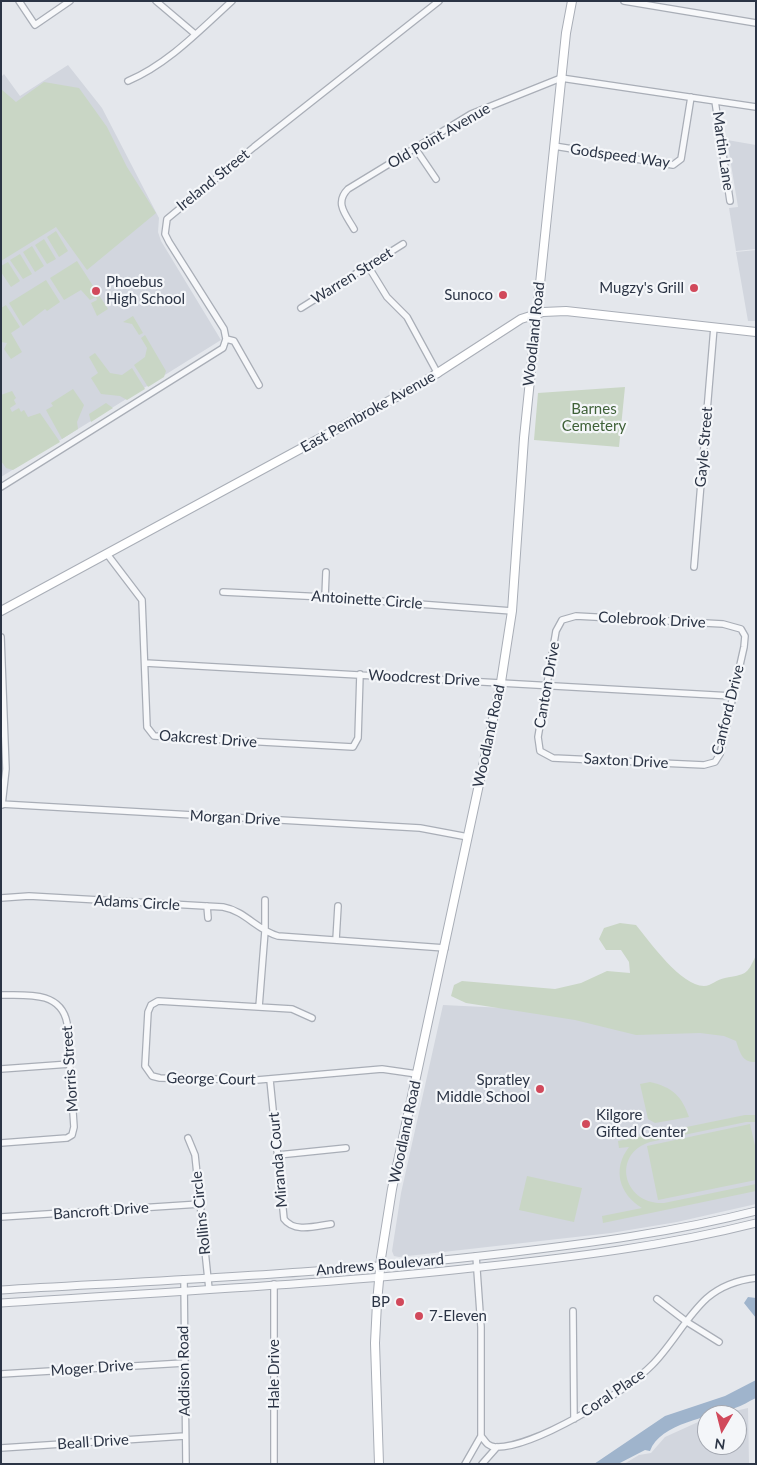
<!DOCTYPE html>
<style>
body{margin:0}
#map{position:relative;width:757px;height:1465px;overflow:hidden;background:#e4e7ec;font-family:Lato,sans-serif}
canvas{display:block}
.frame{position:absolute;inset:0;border:2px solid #2b3445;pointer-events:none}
.north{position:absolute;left:697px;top:1405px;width:50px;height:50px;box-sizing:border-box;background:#f4f6f9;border:1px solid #a4a8b1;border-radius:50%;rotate:188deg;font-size:14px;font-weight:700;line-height:20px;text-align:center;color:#2b3445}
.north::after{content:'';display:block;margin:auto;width:18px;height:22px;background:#d1495b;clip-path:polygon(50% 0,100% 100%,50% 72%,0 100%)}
</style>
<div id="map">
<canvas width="757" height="1465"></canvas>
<div class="frame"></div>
<div class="north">N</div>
</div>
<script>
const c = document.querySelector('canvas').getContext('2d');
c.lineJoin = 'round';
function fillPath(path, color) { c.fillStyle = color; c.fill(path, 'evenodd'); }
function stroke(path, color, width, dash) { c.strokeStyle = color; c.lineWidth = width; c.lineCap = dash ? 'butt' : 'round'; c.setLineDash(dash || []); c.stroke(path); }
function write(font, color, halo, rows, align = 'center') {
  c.font = font + ' Lato,sans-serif'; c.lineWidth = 4.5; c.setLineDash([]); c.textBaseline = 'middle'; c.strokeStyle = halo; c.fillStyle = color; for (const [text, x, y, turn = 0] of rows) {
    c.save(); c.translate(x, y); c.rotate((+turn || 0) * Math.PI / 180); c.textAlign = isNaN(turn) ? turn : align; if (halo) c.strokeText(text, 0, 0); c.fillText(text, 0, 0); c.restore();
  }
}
const built = new Path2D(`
 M68 65 102 108 159 218 158 232 161 241 221 340 1 477V77L4 74 20 96Z
 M727 140 756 145V249L736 251 729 208 738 207Z
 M756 250V321H748L736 252Z
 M443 1005 735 1019 756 1055V1204L677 1222 611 1233 399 1257 394 1256 392 1251 401 1193Z
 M748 1408 749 1464H624L639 1455 651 1453 665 1437 707 1418V1445H737V1415H717Z`);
const green = new Path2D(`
 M44 82 79 88 107 127 127 167 156 213 87 270 56 227 1 261V89L16 102Z
 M56 231 68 251 59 257 47 237Z
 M44 239 56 259 47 264 35 245Z
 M32 246 44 266 35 272 23 252Z
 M20 254 32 274 23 279 10 260Z
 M77 261 108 309 97 316 91 303 97 300 96 297 90 300 81 290 64 300 50 278Z
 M8 262 20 281 11 287 1 272V266Z
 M46 280 60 302 47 311 45 309 23 326 9 303Z
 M6 305 20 327 11 333 22 352 11 359 4 349 7 343 1 342V308Z
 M133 316 143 333 139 335 132 324 123 322Z
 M145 335 166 371 164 377 148 387 134 365 145 357 147 348 141 338Z
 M95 353 110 373 122 375 132 368 145 389 127 400 120 396 101 394 91 378 98 373 89 357Z
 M625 387 619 447 534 440 538 393Z
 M73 389 84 405 77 422 78 429 62 439 46 410 53 406 51 403Z
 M12 391 16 398 14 400 16 404 10 408 12 412 19 408 21 412 24 410 28 417 40 413 60 442 13 470 6 468 1 461V395Z
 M106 403 113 408 91 422 89 414Z
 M620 923 636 925C650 942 681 986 704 986 711 986 717 979 725 978 745 974 747 976 756 955V1062C742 1063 740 1052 736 1041L724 1036 700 1033 636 1035 575 1020 466 1003 451 996 454 985 462 981 555 989 581 983 607 971 630 973 629 962 621 950H606L599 939 604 928Z
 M650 1082C672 1087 682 1096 689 1117L655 1123 648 1119 640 1084Z
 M745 1115H756V1122H746L650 1142C611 1154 623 1205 664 1203L756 1184V1191L603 1223 602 1216 642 1208C619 1194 612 1169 629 1147L619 1148 618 1141Z
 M750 1124 756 1150V1180L658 1200 647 1146Z
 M527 1176 582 1188 574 1222 519 1210Z`);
const water = new Path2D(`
 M748 1297 756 1298V1318L744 1303Z
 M756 1380V1398C749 1401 742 1406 735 1408 710 1417 660 1423 650 1451L645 1450 618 1464H594L665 1416 725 1396Z`);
const minor = new Path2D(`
 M19 1 35 25 70 1
 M156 1 195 34
 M624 1 756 23
 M128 81C168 64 200 30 232 1
 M715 101 730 201
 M554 146 673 165 681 159 691 97
 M415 148 436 179
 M354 229C346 215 334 203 348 189L471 114 561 78 756 107
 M368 266 387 297 407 317 438 374
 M301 308 403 244
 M226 339 234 341 259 385
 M1 487 223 348 226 339 224 329 169 242 165 234 167 219 254 147 439 1
 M107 554 142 600 147 727 154 736 353 747 358 738 360 674
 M694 567 714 327
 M223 592 325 597 512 611
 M325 597 326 572
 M576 616 723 624 741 629 745 636 744 647 720 754 715 762 704 765 553 758 540 751 538 737 556 631 562 620Z
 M1 637 6 769 2 805
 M145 663 732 696
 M1 804 420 828 468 837
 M1 898 29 896 223 907C245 911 257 930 278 936L445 948
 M207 906 208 918
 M336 940 338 906
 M1 995C27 995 61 991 67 1023L74 1127 72 1135 67 1138 1 1143
 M259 1007 265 931V900
 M312 1018 292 1009 158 1001 151 1005 148 1012 145 1066 152 1076 160 1078 257 1080 382 1069 417 1074
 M1 1069 70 1064
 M270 1080 284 1219C294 1233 316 1226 331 1224
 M188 1138 195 1155 209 1289
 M278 1155 346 1148
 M1 1217 200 1204
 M476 1256 481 1327V1436C485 1441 487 1446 495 1447 532 1449 626 1392 652 1365 672 1345 686 1317 707 1298 721 1286 738 1280 756 1278
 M184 1279 186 1464
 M657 1299 687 1322 719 1342
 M573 1311 574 1419
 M1 1374 184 1363
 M1 1448 185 1436
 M274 1464V1284
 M465 1464 481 1436
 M482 1464 497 1447`);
const tertiary = new Path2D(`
 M1 1290C170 1280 339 1273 507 1253 591 1243 674 1232 756 1211
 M1 1303C161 1292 322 1285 481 1267 574 1257 665 1246 756 1223`);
const secondary = new Path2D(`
 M1 611 422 383 521 319 543 312 566 311 756 332
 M379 1464 375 1343 377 1303 381 1258 392 1189 501 682 512 611 524 438 566 33 572 1`);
const markers = [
 [694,288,5,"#d1495b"],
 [96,291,5,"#d1495b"],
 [503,295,5,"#d1495b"],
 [540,1089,5,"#d1495b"],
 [586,1124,5,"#d1495b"],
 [400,1302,5,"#d1495b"],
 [419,1316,5,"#d1495b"]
];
const streetNames = [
 ["Old Point Avenue",439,136,-30],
 ["Martin Lane",723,151,82],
 ["Godspeed Way",620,156,8],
 ["Ireland Street",213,180,-39],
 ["Warren Street",352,276,-32],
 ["Woodland Road",534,334,-84],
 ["East Pembroke Avenue",368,412,-29],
 ["Gayle Street",704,447,-85],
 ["Antoinette Circle",367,600,4],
 ["Colebrook Drive",652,620,3],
 ["Woodcrest Drive",424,678,3],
 ["Canton Drive",547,685,-80],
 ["Canford Drive",728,710,-76],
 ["Woodland Road",489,736,-78],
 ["Oakcrest Drive",208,739,4],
 ["Saxton Drive",626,761,3],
 ["Morgan Drive",235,818,3],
 ["Adams Circle",137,903,3],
 ["Morris Street",70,1069,-94],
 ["George Court",211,1079,1],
 ["Woodland Road",405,1132,-78],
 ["Miranda Court",278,1160,-95],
 ["Bancroft Drive",101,1211,-4],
 ["Rollins Circle",201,1213,-96],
 ["Andrews Boulevard",380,1265,-5],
 ["Moger Drive",92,1368,-4],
 ["Addison Road",184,1371,-91],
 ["Hale Drive",274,1374,-90],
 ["Coral Place",613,1393,-34],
 ["Beall Drive",93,1442,-4]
];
const poiNames = [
 ["Phoebus",106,282,"left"],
 ["High School",106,299,"left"],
 ["Mugzy's Grill",684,288],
 ["Sunoco",493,295],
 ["Spratley",530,1080],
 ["Middle School",530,1097],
 ["Kilgore",596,1115,"left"],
 ["Gifted Center",596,1132,"left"],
 ["BP",390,1302],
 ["7-Eleven",429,1316,"left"]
];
const parkNames = [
 ["Barnes",594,409],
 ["Cemetery",594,426]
];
fillPath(built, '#d2d6de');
fillPath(green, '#c9d6c5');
fillPath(water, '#9fb4cc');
stroke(minor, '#a9aeb7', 8);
stroke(tertiary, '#a9aeb7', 9);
stroke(secondary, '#a9aeb7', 10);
stroke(minor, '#f7f8fa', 5.5);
stroke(tertiary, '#f7f8fa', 7);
stroke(secondary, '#fff', 8);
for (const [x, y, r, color] of markers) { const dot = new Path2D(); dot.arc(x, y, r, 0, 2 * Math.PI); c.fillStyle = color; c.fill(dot); stroke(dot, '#f4f6f9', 2); }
write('15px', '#2b3445', '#f4f6f9', streetNames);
write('15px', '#2b3445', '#f4f6f9', poiNames, 'right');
write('15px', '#3f6138', '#f4f6f9', parkNames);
</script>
